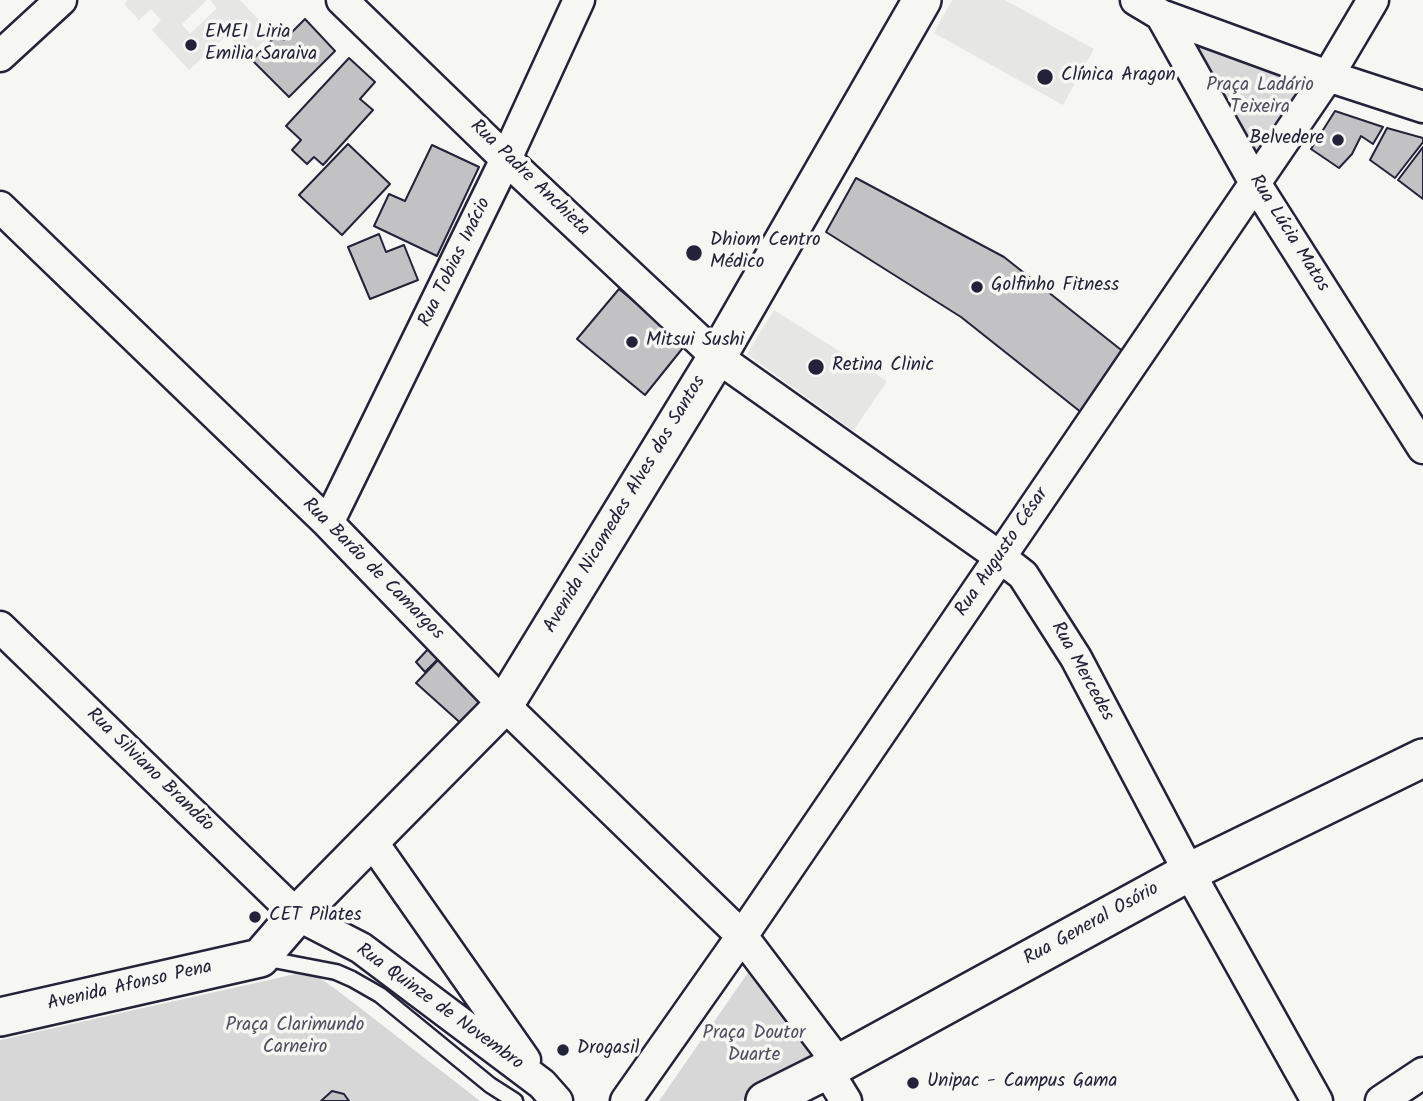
<!DOCTYPE html>
<meta charset="utf-8">
<style>
body{margin:0}
canvas{display:block;background:#f6f6f2}
</style>
<canvas width="1423" height="1101"></canvas>
<script>
const c = document.querySelector('canvas').getContext('2d');
c.lineJoin = 'round';
function fillPath(path, color) { c.fillStyle = color; c.fill(path, 'evenodd'); }
function stroke(path, color, width, dash) { c.strokeStyle = color; c.lineWidth = width; c.lineCap = dash ? 'butt' : 'round'; c.setLineDash(dash || []); c.stroke(path); }
function write(font, color, halo, rows, align = 'center') {
  c.font = font + ' Kalam,sans-serif'; c.lineWidth = 7; c.setLineDash([]); c.textBaseline = 'middle'; c.strokeStyle = halo; c.fillStyle = color; for (const [text, x, y, turn = 0] of rows) {
    c.save(); c.translate(x, y); c.rotate((+turn || 0) * Math.PI / 180); c.textAlign = isNaN(turn) ? turn : align; if (halo) c.strokeText(text, 0, 0); c.fillText(text, 0, 0); c.restore();
  }
}
const built = new Path2D(`
 M128 0H207L182 24 190 34 217 8 210 0H240L272 34 248 56 227 35 189 70 152 30 161 20 151 9 139 20 124 4Z
 M952 0H1005L1094 49 1063 105 934 33Z
 M774 310 887 381 853 431 747 354Z`);
const green = new Path2D(`
 M1175 25 1323 77 1255 178Z
 M754 964 827 1070 740 1101H659Z
 M300 973 318 977 337 990 480 1101H0V1040Z`);
const building = new Path2D(`
 M305 19 335 51 289 97 252 60 278 34 284 40Z
 M349 58 375 82 360 99 373 110 323 165 314 157 307 164 292 150 301 140 286 126Z
 M1335 111 1383 127 1373 144 1361 136 1352 154 1339 168 1311 149Z
 M1387 128 1423 138V142L1395 178 1370 160Z
 M348 144 390 184 342 235 299 195Z
 M432 145 479 167 437 256 374 226 389 194 405 201Z
 M1423 147V199L1398 180Z
 M856 178 1004 257 1125 353 1082 413 961 317 826 232Z
 M379 234 386 252 404 245 418 280 370 299 348 247Z
 M619 289 686 344 645 395 577 339Z
 M430 647 440 657 425 672 416 662Z
 M440 658 487 704 465 727 416 683Z
 M332 1091 344 1094 349 1101H321Z`);
const service = new Path2D(`
 M263 958 336 972 352 979 380 995 490 1085 515 1101`);
const minor = new Path2D(`
 M342 0 506 159 717 357 1000 557 1023 575 1076 658 1189 872 1317 1101
 M1136 0 1161 15 1328 76 1423 107
 M1161 15 1255 183 1423 448
 M0 56 61 0
 M0 207 328 523 504 705 742 936 829 1051 827 1070 846 1101
 M328 523 506 159 579 0
 M0 627 297 915 361 948 542 1084 557 1101
 M371 840 525 1060
 M626 1101 742 936 1328 76 1373 0
 M1381 1101 1423 1073`);
const tertiary = new Path2D(`
 M0 1017 260 958 297 915 504 705 717 357 922 0
 M765 1101 827 1070 1189 872 1423 758`);
const markers = [
 [191,45,7,"#22223b"],
 [1045,77,9,"#22223b"],
 [1338,140,7,"#22223b"],
 [694,253,9,"#22223b"],
 [977,287,7,"#22223b"],
 [632,342,7,"#22223b"],
 [816,367,9,"#22223b"],
 [255,917,7,"#22223b"],
 [563,1050,7,"#22223b"],
 [913,1083,7,"#22223b"]
];
const poiNames = [
 ["EMEI Liria",205,34],
 ["Emilia Saraiva",205,56],
 ["Clínica Aragon",1061,77],
 ["Belvedere",1324,140,"right"],
 ["Dhiom Centro",710,242],
 ["Médico",710,264],
 ["Golfinho Fitness",991,287],
 ["Mitsui Sushi",646,342],
 ["Retina Clinic",832,367],
 ["CET Pilates",269,917],
 ["Drogasil",577,1050],
 ["Unipac - Campus Gama",927,1083]
];
const parkNames = [
 ["Praça Ladário",1260,87],
 ["Teixeira",1260,109],
 ["Praça Clarimundo",295,1027],
 ["Carneiro",295,1049],
 ["Praça Doutor",754,1035],
 ["Duarte",754,1057]
];
const streetNames = [
 ["Rua Padre Anchieta",529,179,44],
 ["Rua Lúcia Matos",1288,234,58],
 ["Rua Tobias Inácio",456,263,-64],
 ["Avenida Nicomedes Alves dos Santos",626,505,-59],
 ["Rua Augusto César",1003,553,-56],
 ["Rua Barão de Camargos",372,570,45],
 ["Rua Mercedes",1081,672,61],
 ["Rua Silviano Brandão",149,771,44],
 ["Rua General Osório",1092,925,-29],
 ["Avenida Afonso Pena",130,987,-13],
 ["Rua Quinze de Novembro",439,1008,36]
];
fillPath(built, '#e6e6e4');
fillPath(green, '#d7d7d7');
fillPath(building, '#c2c2c4');
stroke(building, '#22223b', 2);
stroke(service, '#22223b', 19);
stroke(minor, '#22223b', 35);
stroke(tertiary, '#22223b', 42);
stroke(service, '#f6f6f2', 14);
stroke(minor, '#f6f6f2', 30);
stroke(tertiary, '#f6f6f2', 37);
for (const [x, y, r, color] of markers) { const dot = new Path2D(); dot.arc(x, y, r, 0, 2 * Math.PI); c.fillStyle = color; c.fill(dot); stroke(dot, '#f6f6f2', 2.5); }
write('19px', '#22223b', '#f6f6f2', poiNames, 'left');
write('19px', '#4f4f62', '#f6f6f2', parkNames);
write('19px', '#22223b', '#f6f6f2', streetNames);
</script>
